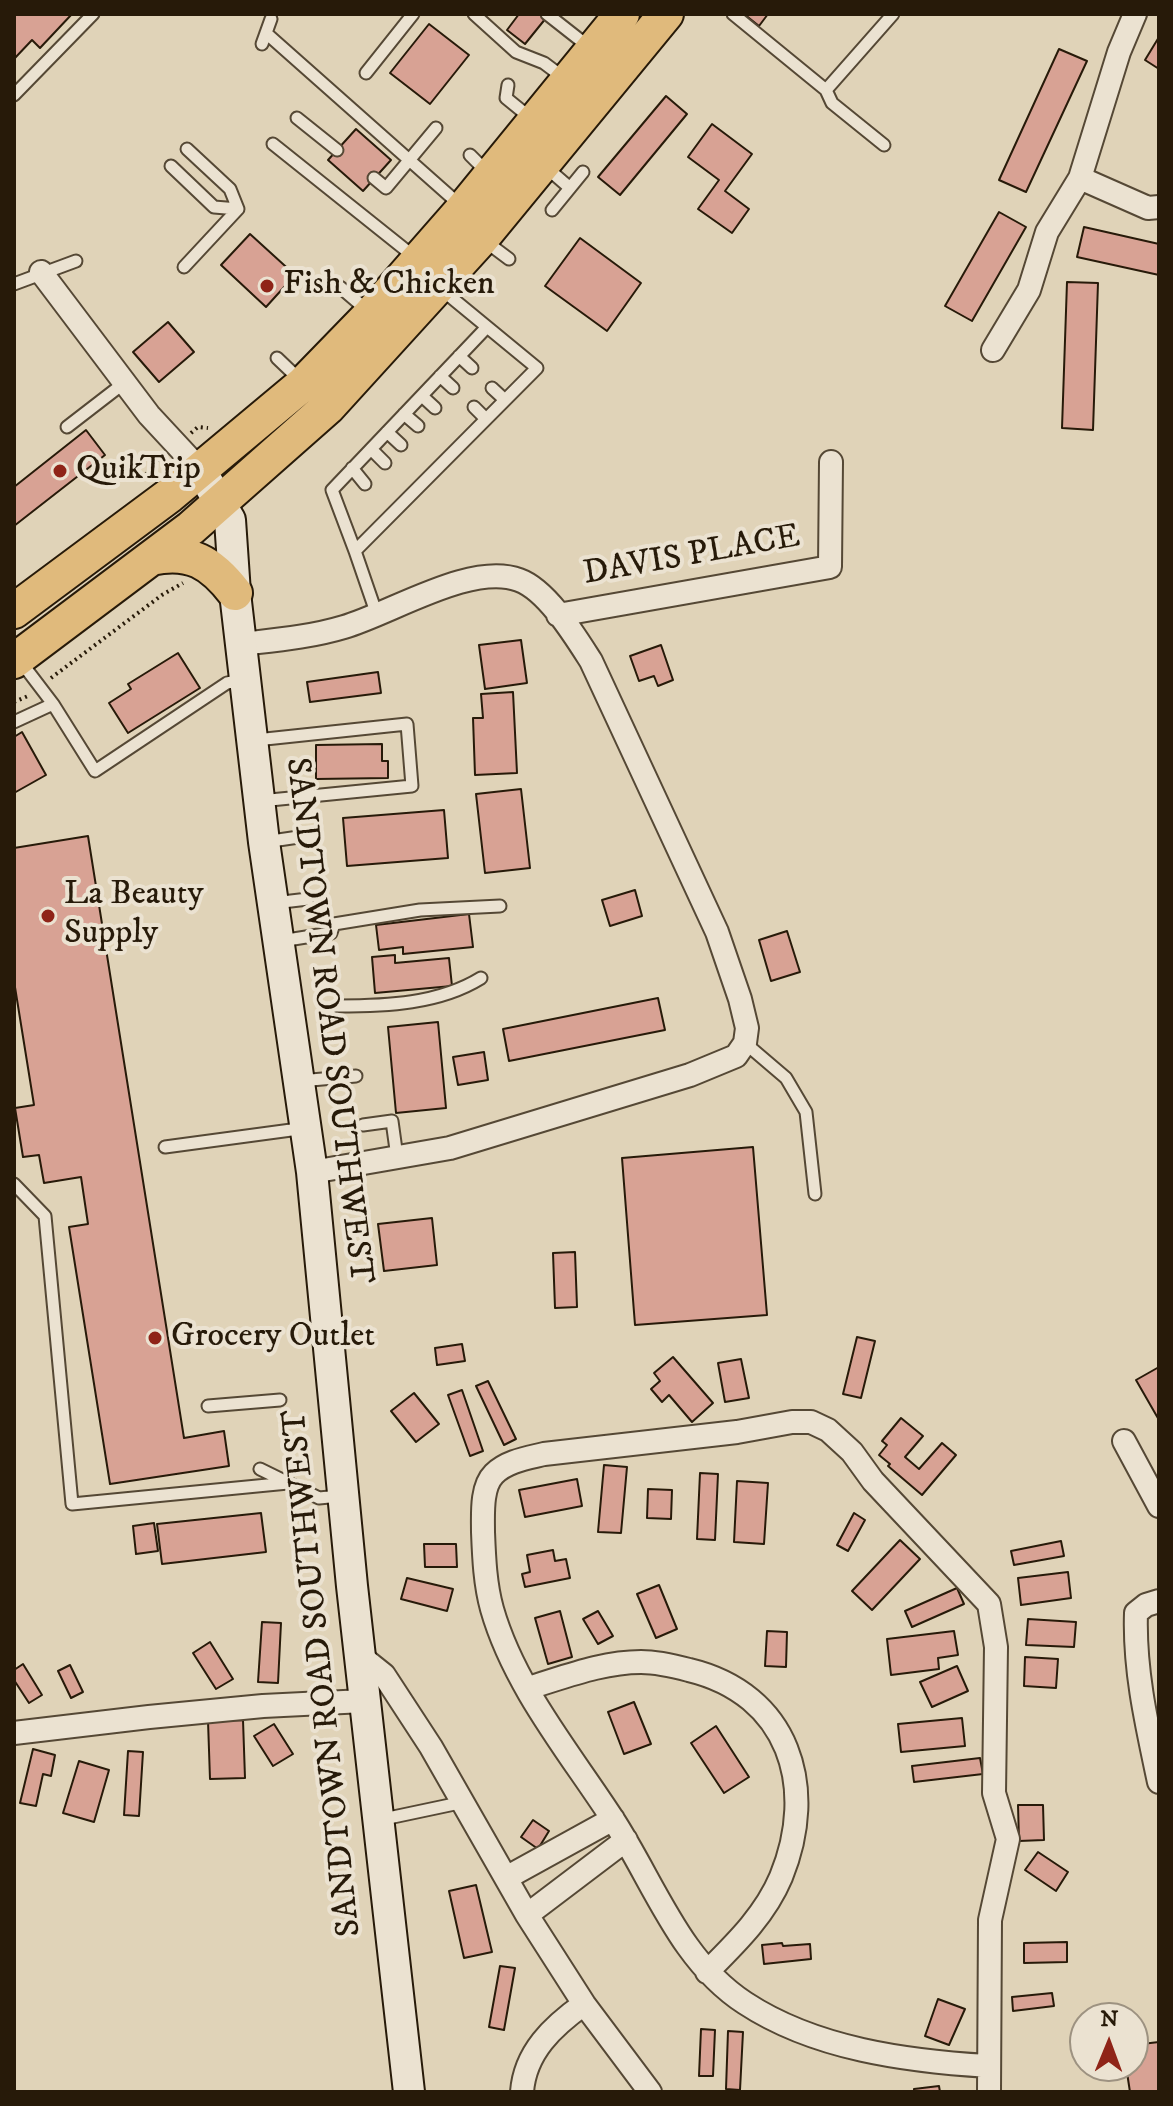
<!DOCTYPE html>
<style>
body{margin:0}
#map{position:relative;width:1173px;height:2106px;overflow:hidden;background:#e0d3b8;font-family:"IM FELL DW Pica",serif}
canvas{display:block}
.frame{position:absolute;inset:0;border:16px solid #271a09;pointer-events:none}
.north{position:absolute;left:1069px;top:2002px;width:80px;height:80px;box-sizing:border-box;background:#ebe2d1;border:2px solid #9d9281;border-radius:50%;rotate:1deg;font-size:22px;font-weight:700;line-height:32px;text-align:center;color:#271a09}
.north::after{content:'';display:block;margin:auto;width:28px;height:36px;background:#8f2418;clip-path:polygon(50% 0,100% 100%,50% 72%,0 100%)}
</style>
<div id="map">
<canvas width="1173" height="2106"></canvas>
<div class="frame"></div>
<div class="north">N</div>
</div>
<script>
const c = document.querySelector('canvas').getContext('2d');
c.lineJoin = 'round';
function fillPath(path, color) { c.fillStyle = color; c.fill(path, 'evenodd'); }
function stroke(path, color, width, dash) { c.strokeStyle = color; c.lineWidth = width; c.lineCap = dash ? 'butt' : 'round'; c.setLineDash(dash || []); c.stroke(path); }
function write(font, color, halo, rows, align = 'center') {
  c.font = font + ' "IM FELL DW Pica",serif'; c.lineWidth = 8; c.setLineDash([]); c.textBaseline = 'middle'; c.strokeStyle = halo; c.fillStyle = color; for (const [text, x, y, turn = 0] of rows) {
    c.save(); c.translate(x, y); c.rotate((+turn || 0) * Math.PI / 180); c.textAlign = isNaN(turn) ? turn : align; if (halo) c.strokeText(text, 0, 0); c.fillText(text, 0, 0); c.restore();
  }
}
const building = new Path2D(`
 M14 14H72L40 48 32 40 14 59Z
 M519 14H541L546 18 525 44 507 30Z
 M744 14H768L759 26Z
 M429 24 469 55 430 104 390 73Z
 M1159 37V69L1145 60Z
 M1059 49 1087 61 1026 192 999 180Z
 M666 96 687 114 620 195 598 177Z
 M712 124 752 154 725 191 749 209 732 233 698 209 719 180 688 157Z
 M356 129 391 160 363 191 328 160Z
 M999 212 1026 227 972 321 945 306Z
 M1084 227 1159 244V275L1077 257Z
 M250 234 295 275 266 307 221 265Z
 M580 238 641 283 607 331 545 286Z
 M1067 282 1098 283 1093 430 1062 428Z
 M168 322 194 352 159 382 133 352Z
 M86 430 105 455 14 526V487Z
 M521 640 527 683 485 689 479 645Z
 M661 645 673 680 658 686 654 676 639 681 630 656Z
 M178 653 200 688 128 733 109 703 131 689 128 684Z
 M378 672 381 693 310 702 307 682Z
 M513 692 517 773 475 775 473 718H483L481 694Z
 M22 732 46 775 14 793V737Z
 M382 744V761H388V778L316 779V745Z
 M521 789 530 868 485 873 476 794Z
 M444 810 448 858 347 866 343 818Z
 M88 836 184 1438 224 1431 229 1466 110 1484 69 1227 88 1224 81 1177 44 1183 39 1155 23 1157 15 1108 34 1105 14 981V848Z
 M635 890 642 916 610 926 602 900Z
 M469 914 473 947 403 954V947L379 950 376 925Z
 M787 931 800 972 771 981 759 940Z
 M395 955V963L449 958 452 986 375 993 372 957Z
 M658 998 665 1030 509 1061 503 1029Z
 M438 1022 446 1108 396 1113 388 1027Z
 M484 1052 488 1080 458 1085 453 1057Z
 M753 1147 767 1315 635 1325 622 1158Z
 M432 1218 437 1265 384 1271 378 1224Z
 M575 1252 577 1307 555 1308 553 1253Z
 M857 1337 875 1341 861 1398 843 1394Z
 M462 1344 465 1361 437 1365 435 1348Z
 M673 1357 713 1403 692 1422 669 1395 662 1402 651 1389 660 1381 654 1373Z
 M741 1359 749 1398 725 1402 718 1363Z
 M1159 1367V1420L1136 1380Z
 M488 1381 516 1439 504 1445 476 1386Z
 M462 1390 483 1451 470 1456 448 1395Z
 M414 1393 439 1424 416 1442 391 1411Z
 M901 1418 923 1436 905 1457 919 1469 942 1443 956 1455 922 1495 888 1466 890 1464 879 1455 887 1445 882 1441Z
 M604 1465 627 1467 621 1533 598 1532Z
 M700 1473 718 1474 715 1540 697 1539Z
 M577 1479 582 1506 525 1517 519 1490Z
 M737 1481 768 1483 764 1544 734 1542Z
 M648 1489 672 1490 671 1519 647 1518Z
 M261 1513 266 1552 162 1564 157 1524Z
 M854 1513 865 1520 848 1551 837 1545Z
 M154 1523 158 1551 136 1554 133 1526Z
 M900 1540 920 1559 872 1610 852 1591Z
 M1061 1541 1064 1556 1014 1565 1011 1551Z
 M424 1544H456L457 1567H425Z
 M553 1550 555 1561 566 1559 570 1578 525 1587 522 1574 530 1572 527 1555Z
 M1068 1572 1071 1598 1021 1605 1018 1578Z
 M407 1578 453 1589 447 1611 401 1599Z
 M659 1585 677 1629 656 1638 637 1594Z
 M957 1588 964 1604 912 1627 905 1611Z
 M560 1611 572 1657 548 1664 535 1618Z
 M598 1611 613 1636 598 1644 583 1619Z
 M1028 1619 1076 1622 1074 1647 1026 1645Z
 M262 1622 281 1623 278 1683 258 1682Z
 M767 1631 787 1632 786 1667 765 1666Z
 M954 1631 958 1655 938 1658 939 1669 891 1675 887 1639Z
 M210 1642 233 1679 216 1689 193 1653Z
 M1025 1657 1058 1659 1056 1688 1024 1686Z
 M23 1664 42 1695 29 1703 14 1680V1670Z
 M70 1665 83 1692 71 1698 58 1671Z
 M957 1666 968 1691 932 1707 920 1682Z
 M634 1702 651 1744 624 1754 608 1712Z
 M962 1718 965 1746 901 1752 898 1724Z
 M243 1720 245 1778 210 1779 208 1721Z
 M274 1724 293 1754 273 1766 254 1736Z
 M716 1726 749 1777 724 1793 691 1743Z
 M33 1749 55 1755 51 1776 43 1774 36 1806 20 1803Z
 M128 1751 143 1752 139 1816 124 1815Z
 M980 1758 983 1774 914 1782 912 1766Z
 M79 1761 109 1770 94 1822 63 1813Z
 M1018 1805H1043L1044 1840 1019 1841Z
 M533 1820 549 1831 538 1849 521 1837Z
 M1038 1852 1068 1872 1056 1891 1025 1870Z
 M476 1885 492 1952 464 1958 449 1891Z
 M1067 1942V1962L1024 1963V1943Z
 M782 1943 783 1946 810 1944 811 1959 764 1964 762 1945Z
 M500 1966 515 1968 504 2030 489 2027Z
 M1052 1993 1054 2006 1013 2011 1012 1997Z
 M938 1999 965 2009 949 2045 925 2036Z
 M701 2029 715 2030 713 2076H699Z
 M728 2031 743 2032 740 2090 726 2089Z
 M1159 2042V2092H1130L1126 2066H1133V2045Z
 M939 2086 940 2092H914V2089Z`);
const path = new Path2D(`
 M191 433 198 427 208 428
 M142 479 162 456
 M51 678 162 595 183 583
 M14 702 28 696`);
const lane = new Path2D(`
 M474 14 516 52 544 63 564 78
 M547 14 589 47
 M733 14 826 90 893 14
 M266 33 460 205
 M262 44 271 19
 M366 73 413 14
 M508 85 506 98 533 120
 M826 90 832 103 884 145
 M14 95 93 14
 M297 118 337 150
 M273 144 417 259
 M187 149 230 189 238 209
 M470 155 489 174
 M171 166 214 207 238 209
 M547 168 570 188
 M374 178 386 188 436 128
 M552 210 583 172
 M485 241 509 259
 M184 267 238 209
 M14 284 76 261
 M340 287 368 311
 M459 356 472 368
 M277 358 300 380
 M440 376 453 388
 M492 388 505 400
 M422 396 435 408
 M474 407 486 419
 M404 414 418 426
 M67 427 124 383
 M387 432 401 445
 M371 449 385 463
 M352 468 365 484
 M355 551 332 490 487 327
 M377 615 355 551 537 368 441 289
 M21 662 53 704
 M14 722 53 704 95 771 227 683 242 680
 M256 740 407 724 412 786 260 801
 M265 842 312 835
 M274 903 308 899
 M281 941 331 933 334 924 420 910 500 906
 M338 1006C386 1006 439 1004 481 978
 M745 1043 786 1078 806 1112 815 1194
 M300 1081 356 1076
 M363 1125 392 1121 397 1157
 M165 1147 306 1128
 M14 1184 45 1216 72 1504 288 1483
 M208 1406 280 1400
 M260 1469 319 1498 340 1496
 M379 1820 464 1802`);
const street = new Path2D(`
 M1135 14 1119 52 1080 178 1148 208 1159 207
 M41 272 149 415 201 471
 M993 350 1029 290 1047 232 1080 178
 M558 615 830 567 831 462
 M242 644C276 640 311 637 344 627 392 613 471 562 519 580 547 590 575 636 591 661L717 932 740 999 747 1028 745 1043 736 1056 690 1075 450 1148 312 1172
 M1124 1441 1159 1506
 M1159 1601 1146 1605 1136 1613C1134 1670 1147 1726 1159 1782
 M359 1655 384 1675 431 1747 527 1915 584 2004 650 2092
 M528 1688C565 1677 602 1662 641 1662 657 1662 674 1666 689 1670 789 1694 818 1787 781 1877 765 1915 736 1943 707 1972
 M14 1733 149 1717 263 1706 364 1701
 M506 1878 613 1819
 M527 1915 626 1840
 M988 2066C906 2061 815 2049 745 2003 679 1960 654 1882 612 1818 569 1752 514 1686 492 1609 485 1584 484 1557 483 1532 483 1514 481 1487 494 1474 507 1461 528 1458 544 1454L737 1432 792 1422H811L828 1430 852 1452 873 1481 989 1604 996 1647 994 1793 1008 1839 990 1920 989 2092
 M522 2092C525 2052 553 2026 584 2004`);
const secondary = new Path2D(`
 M201 471 230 520 235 593 264 842 312 1172 352 1586 409 2092`);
const primary = new Path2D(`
 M151 558C190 549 212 563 235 593
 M14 611 170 495 303 384 371 314 463 209 622 14
 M14 661 191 528 328 407 481 239 666 14`);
const markers = [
 [267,286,8,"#8f2418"],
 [60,471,8,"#8f2418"],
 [48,916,8,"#8f2418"],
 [155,1338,8,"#8f2418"]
];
const poiNames = [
 ["Fish & Chicken",283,286],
 ["QuikTrip",76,471],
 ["La Beauty",64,896],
 ["Supply",64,935],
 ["Grocery Outlet",171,1338]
];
const streetNames = [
 ["DAVIS PLACE",692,557,-10],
 ["SANDTOWN ROAD SOUTHWEST",327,1021,83],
 ["SANDTOWN ROAD SOUTHWEST",324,1673,-96]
];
fillPath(building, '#d8a294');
stroke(building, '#271a09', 2);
stroke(lane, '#554835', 15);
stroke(street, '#554835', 26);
stroke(secondary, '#271a09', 34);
stroke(primary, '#271a09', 38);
stroke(path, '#271a09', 4, [2, 4]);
stroke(lane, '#ebe2d1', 11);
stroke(street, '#ebe2d1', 22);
stroke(secondary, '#ebe2d1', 30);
stroke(primary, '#e0ba7c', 34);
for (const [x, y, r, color] of markers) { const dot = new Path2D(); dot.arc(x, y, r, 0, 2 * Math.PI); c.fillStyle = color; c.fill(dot); stroke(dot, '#ebe2d1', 3); }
write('34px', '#271a09', '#ebe2d1', poiNames, 'left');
write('34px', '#271a09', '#ebe2d1', streetNames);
</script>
